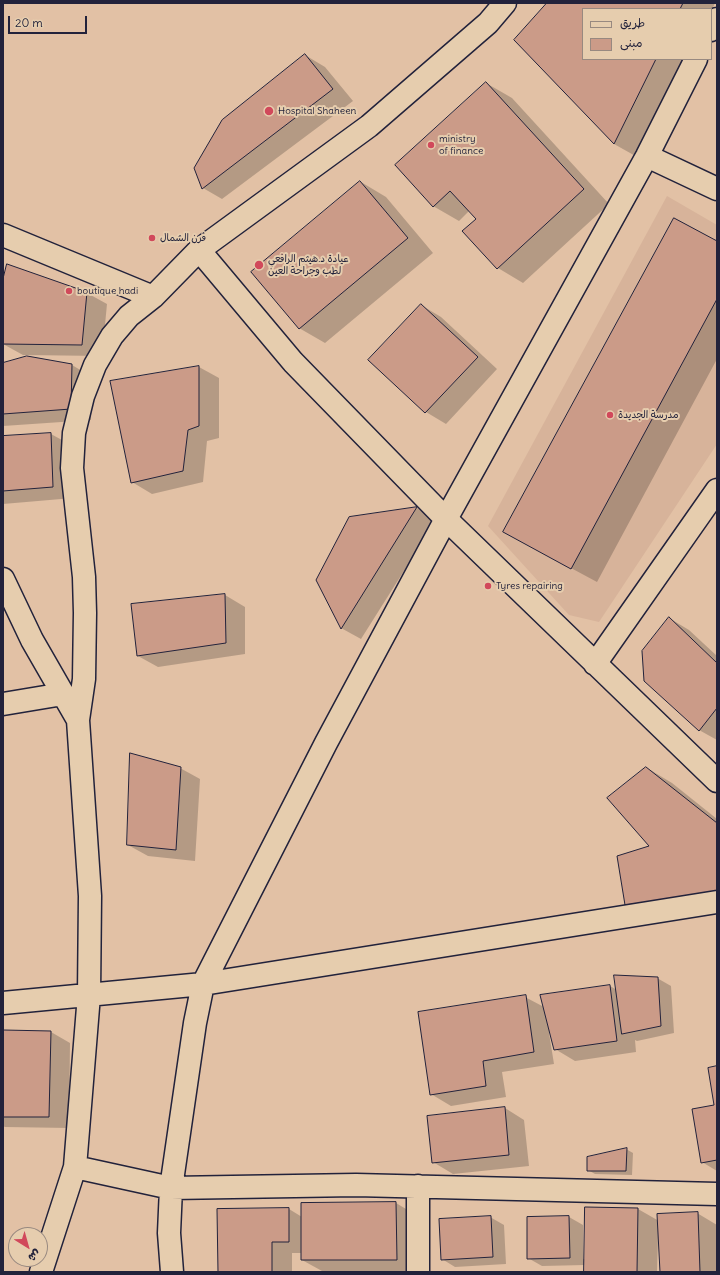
<!DOCTYPE html>
<meta charset="utf-8">
<style>
body{margin:0}
#map{position:relative;width:720px;height:1275px;overflow:hidden;background:#e2c1a5;font-family:Delius,"Playpen Sans Arabic",sans-serif}
canvas{display:block}
.frame{position:absolute;inset:0;border:4px solid #22223b;pointer-events:none}
.legend{position:absolute;left:582px;top:8px;width:130px;height:52px;box-sizing:border-box;background:#e6cdae;border:1px solid #988980;margin:0;padding:5px 7px;list-style:none;font-size:12px;color:#22223b}
.legend li{display:flex;align-items:center;gap:8px;height:20px}
.legend b{width:20px;border:1px solid #988980}
.north{position:absolute;left:8px;top:1227px;width:40px;height:40px;box-sizing:border-box;background:#e6cdae;border:1px solid #988980;border-radius:50%;rotate:143deg;font-size:11px;font-weight:700;line-height:16px;text-align:center;color:#22223b}
.north::after{content:'';display:block;margin:auto;width:14px;height:18px;background:#d1495b;clip-path:polygon(50% 0,100% 100%,50% 72%,0 100%)}
.scale{position:absolute;left:8px;top:16px;width:79px;height:18px;box-sizing:border-box;border:2px solid #22223b;border-top:0;padding-left:5px;font-size:12px;line-height:14px;white-space:nowrap;color:#22223b;-webkit-text-stroke:3px #e6cdae;paint-order:stroke}
</style>
<div id="map">
<canvas width="720" height="1275"></canvas>
<div class="frame"></div>
<ul class="legend">
<li><b style="height:5px;background:#e6cdae"></b>طريق</li>
<li><b style="height:11px;background:#cb9b88"></b>مبنى</li>
</ul>
<div class="north">ش</div>
<div class="scale">20 m</div>
</div>
<script>
const c = document.querySelector('canvas').getContext('2d');
c.lineJoin = 'round';
function fillPath(path, color) { c.fillStyle = color; c.fill(path, 'evenodd'); }
function stroke(path, color, width, dash) { c.strokeStyle = color; c.lineWidth = width; c.lineCap = dash ? 'butt' : 'round'; c.setLineDash(dash || []); c.stroke(path); }
function write(font, color, halo, rows, align = 'center') {
  c.font = font + ' Delius,"Playpen Sans Arabic",sans-serif'; c.lineWidth = 4; c.setLineDash([]); c.textBaseline = 'middle'; c.strokeStyle = halo; c.fillStyle = color; for (const [text, x, y, turn = 0] of rows) {
    c.save(); c.translate(x, y); c.rotate((+turn || 0) * Math.PI / 180); c.textAlign = isNaN(turn) ? turn : align; if (halo) c.strokeText(text, 0, 0); c.fillText(text, 0, 0); c.restore();
  }
}
const built = new Path2D(`
 M667 196 717 225V444L599 622 569 615 488 526Z`);
const shadow = new Path2D(`
 M549 3H715L711 12V9H583V59H688L639 158 614 144Z
 M305 55 325 67 353 101 222 199 203 188Z
 M486 83 512 98 609 204 523 283 498 268 477 219 469 211 459 221 433 206Z
 M361 182 386 197 433 253 325 343 299 328Z
 M717 242V359L597 582 530 546Z
 M8 265 87 293 107 304 102 356 23 355 3 344V283Z
 M421 305 441 317 497 369 446 424 426 412 370 360Z
 M3 364 72 365 92 377 91 420 3 426Z
 M199 367 219 378V438L207 441 203 482 152 494 132 482Z
 M51 434 71 445 73 498 3 504V437Z
 M417 508 436 520 361 639 341 628 350 518Z
 M225 595 245 607V654L158 667 138 656Z
 M669 618 689 630 717 656V740L699 730Z
 M180 768 200 779 195 861 148 856 128 845Z
 M647 768 672 783 717 819V910L651 919 626 904 651 847Z
 M657 978 671 986 674 1033 637 1041 635 1040 636 1052 575 1061 555 1049 551 1033H549L554 1064 502 1072 506 1097 451 1106 431 1094 525 997 544 1007 610 986 617 990Z
 M3 1031 51 1032 70 1043 69 1128 5 1127 3 1126Z
 M717 1067V1171L702 1162 715 1106Z
 M505 1108 524 1120 529 1166 453 1174 433 1162Z
 M626 1149 633 1153 632 1175 595 1174 588 1170Z
 M396 1203 416 1215V1271H322L302 1260V1253H292V1272H219L289 1209 302 1217V1204Z
 M586 1208 638 1209 659 1221 697 1213 717 1225V1272H661L659 1238H658L657 1272H585V1265L542 1266 528 1258V1218L569 1217 583 1225V1259H585Z
 M490 1217 504 1225 506 1264 455 1267 442 1259Z`);
const building = new Path2D(`
 M547 3H683L680 9H583V59H656L614 144 514 40Z
 M305 54 333 89 202 189 194 168 222 120Z
 M486 82 584 189 497 269 462 231 476 219 450 191 433 207 395 165Z
 M360 181 408 238 299 329 251 272Z
 M674 218 717 241V299L571 569 503 532Z
 M7 264 87 292 82 345 3 344V279Z
 M421 304 478 357 425 413 368 360Z
 M27 356 72 364 71 409 3 414V363Z
 M199 366V426L188 430 183 471 131 483 110 381Z
 M51 433 53 487 3 491V436Z
 M417 507 341 629 316 580 349 517Z
 M225 594 226 643 137 656 131 604Z
 M669 617 717 663V708L699 731 644 681 642 651Z
 M130 753 181 767 176 850 127 845Z
 M646 767 717 823V893L625 905 617 856 649 846 607 798Z
 M614 975 658 977 661 1026 622 1034Z
 M610 985 617 1041 554 1050 540 995Z
 M526 995 534 1052 483 1061 486 1086 430 1095 418 1012Z
 M3 1030 51 1031 49 1117H3Z
 M717 1066V1160L701 1163 692 1109 714 1105 708 1068Z
 M505 1107 509 1155 432 1163 427 1116Z
 M627 1148 626 1171H587V1157Z
 M396 1202 397 1260H301V1203Z
 M585 1207 638 1208 637 1272H584Z
 M289 1208V1242H272V1272H218L217 1209Z
 M698 1212 700 1272H660L657 1214Z
 M491 1216 493 1257 441 1260 439 1219Z
 M569 1216 570 1258 527 1259V1217Z`);
const minor = new Path2D(`
 M711 30 717 19
 M647 156 717 189
 M3 235 153 297
 M199 250 293 362 446 519 717 781
 M3 579 32 640 78 720
 M595 664 717 490
 M3 704 63 694
 M3 1003 203 984 717 902
 M75 1167 171 1188 356 1185 717 1194
 M41 1272 75 1167 89 995 90 896 78 720 84 679 85 613 84 577 72 468 74 433 83 396 95 365 112 336 129 316 153 297 199 250 369 126 488 23 505 3
 M172 1272 169 1233 171 1188 195 1023 203 984 326 743 446 519 647 156 696 59
 M418 1272V1186`);
const markers = [
 [269,111,5,"#d1495b"],
 [431,145,4,"#d1495b"],
 [152,238,4,"#d1495b"],
 [259,265,5,"#d1495b"],
 [69,291,4,"#d1495b"],
 [610,415,4,"#d1495b"],
 [488,586,4,"#d1495b"]
];
const poiNames = [
 ["Hospital Shaheen",278,111],
 ["ministry",439,139],
 ["of finance",439,151],
 ["فرن الشمال",160,238],
 ["عيادة د.هيثم الرافعي",268,259],
 ["لطب وجراحة العين",268,271],
 ["boutique hadi",77,291],
 ["مدرسة الجديدة",618,415],
 ["Tyres repairing",496,586]
];
fillPath(built, '#d7b39a');
fillPath(shadow, '#0003');
fillPath(building, '#cb9b88');
stroke(building, '#22223b', 1);
stroke(minor, '#22223b', 25);
stroke(minor, '#e6cdae', 22);
for (const [x, y, r, color] of markers) { const dot = new Path2D(); dot.arc(x, y, r, 0, 2 * Math.PI); c.fillStyle = color; c.fill(dot); stroke(dot, '#e6cdae', 1.5); }
write('10px', '#22223b', '#e6cdae', poiNames, 'left');
</script>
